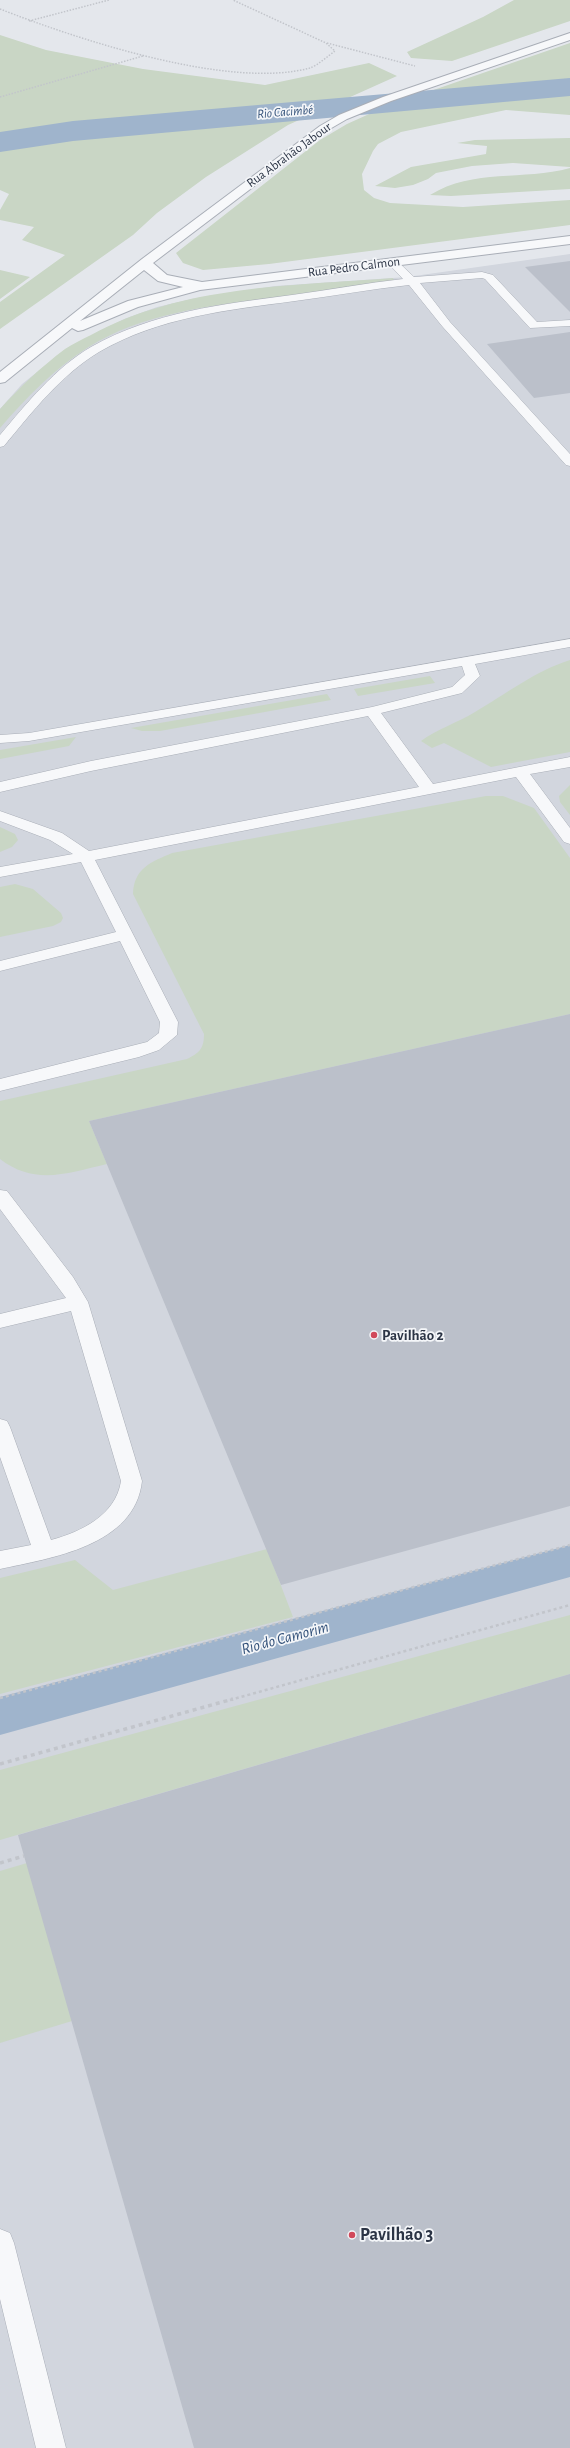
<!DOCTYPE html>
<meta charset="utf-8">
<style>
body{margin:0}
canvas{display:block;background:#e4e7ec}
</style>
<canvas width="570" height="2448"></canvas>
<script>
const c = document.querySelector('canvas').getContext('2d');
c.lineJoin = 'round';
function fillPath(path, color) { c.fillStyle = color; c.fill(path, 'evenodd'); }
function stroke(path, color, width, dash) { c.strokeStyle = color; c.lineWidth = width; c.lineCap = dash ? 'butt' : 'round'; c.setLineDash(dash || []); c.stroke(path); }
function write(font, color, halo, rows, align = 'center') {
  c.font = font + ' "Alegreya Sans",sans-serif'; c.lineWidth = 3.5; c.setLineDash([]); c.textBaseline = 'middle'; c.strokeStyle = halo; c.fillStyle = color; for (const [text, x, y, turn = 0] of rows) {
    c.save(); c.translate(x, y); c.rotate((+turn || 0) * Math.PI / 180); c.textAlign = isNaN(turn) ? turn : align; if (halo) c.strokeText(text, 0, 0); c.fillText(text, 0, 0); c.restore();
  }
}
const built = new Path2D(`
 M570 254V2448H0V409L22 384 66 349 124 319 157 307 192 299 275 286 407 277Z`);
const green = new Path2D(`
 M514 0H570V21L452 61 411 58 407 52 483 17Z
 M0 35 46 50 143 69 265 85 369 63 397 76 288 125 206 177 157 213 133 235 0 329V302L65 255 22 240 34 227 0 220V210L9 194 0 190Z
 M570 43V115L506 110 401 132 378 144 373 151 362 174 364 190 374 198 390 203 463 207 570 200V225L269 264 203 270 183 263 176 253 320 140 347 124 387 106Z
 M570 138V167L513 163 472 166 436 173 428 179 413 185 395 188 375 186 411 167 486 154 487 146 457 143 475 140Z
 M570 168V189L451 196 430 195C474 168 523 181 570 168Z
 M0 270 30 277 0 299Z
 M393 278 395 282C354 287 313 292 272 298 209 306 142 313 87 348 53 370 26 398 0 428V409C20 387 41 367 65 349 73 344 82 339 91 335 183 285 291 286 393 278Z
 M570 660V752L491 767 444 743 432 748 421 741C437 729 457 723 475 712 506 694 535 671 570 660Z
 M430 676 435 683 358 696 354 689Z
 M327 694 331 700 160 731H142L131 728Z
 M76 737 69 746 0 759V750Z
 M570 785V815L560 802 559 796Z
 M486 796H503L534 808 570 858V1014L89 1121 107 1164C68 1173 35 1186 0 1159V1101L187 1059C199 1053 204 1049 204 1034L133 894C134 868 151 862 172 853Z
 M0 827 15 834 18 840 12 847 0 852Z
 M15 884 33 889 61 913 63 918 61 922 53 926 0 937V887Z
 M267 1549 293 1617 0 1694V1578L75 1560 113 1590Z
 M570 1615V1674L0 1840V1770Z
 M27 1863 72 2021 0 2043V1871Z`);
const canal = new Path2D(`
 M570 1545V1577L0 1735V1697Z`);
const river = new Path2D(`
 M570 78V96L73 141 0 152V132L73 121Z`);
const building = new Path2D(`
 M570 261V312L525 267Z
 M570 332V393L534 398 487 344Z
 M570 1014V1506L281 1585 89 1121Z
 M570 1674V2448H194L18 1835Z`);
const pathFar2 = new Path2D(`
 M0 9C77 39 229 90 310 68 318 65 328 56 335 51L326 43 233 0
 M29 21 109 0
 M327 43 415 66
 M0 97 143 56`);
const pathFar1 = new Path2D(`
 M0 1698 570 1545
 M230 1700 570 1605`);
const path = new Path2D(`
 M0 1764 233 1699
 M0 1863 24 1856`);
const service = new Path2D(`
 M392 259 396 260 414 277 482 272 493 275 537 322 570 320V326L530 328 485 279 482 278 420 283 450 322 570 454V466L566 465 442 326 409 285C371 289 333 296 295 301 228 310 159 317 99 352 61 375 32 412 4 446L0 447V435C27 403 55 368 91 347 153 312 223 304 292 295 329 290 366 283 403 279L387 262Z
 M570 639V647L475 664 480 676 462 693 381 713 433 784 570 757V767L530 774 570 828V844L564 842 516 777 95 860 178 1022 177 1035 159 1050 139 1057 0 1091V1079L147 1042 159 1033 160 1022 120 941 0 971V961L116 932 81 862 0 877V867L73 854 50 840 0 821V811L62 833 89 851 419 787 368 716 91 771 0 792V782L91 761 372 707 452 687 465 675 462 666 29 741 0 743V735L29 733Z
 M0 1190 7 1191 73 1277 88 1302 142 1481C135 1546 51 1558 0 1569V1551L31 1545 0 1457V1419L7 1421 10 1427 51 1540C81 1532 116 1515 121 1481L71 1311 0 1328V1314L66 1298 0 1209Z
 M0 2229 10 2233 14 2243 66 2448H36L0 2299Z`);
const tertiary = new Path2D(`
 M570 33V40L391 101 347 119 328 130 153 263 167 275 202 282 570 236V244L200 290 138 307 83 330 78 331 72 328 5 382 0 383V372L142 259 320 126 339 115 383 97ZM144 270 158 281 183 287 128 301 80 321Z`);
const markers = [
 [374,1335,4,"#d1495b"],
 [352,2235,4,"#d1495b"]
];
const farWaternames = [
 ["Rio Cacimbé",285,112,-5]
];
const farStreetnames = [
 ["Rua Abrahão Jabour",289,155,-36],
 ["Rua Pedro Calmon",354,267,-7]
];
const poiNames = [
 ["Pavilhão 2",382,1335]
];
const waterNames = [
 ["Rio do Camorim",285,1638,-15]
];
const nearPoinames = [
 ["Pavilhão 3",360,2235]
];
fillPath(built, '#d2d6de');
fillPath(green, '#c9d6c5');
fillPath(canal, '#9fb4cc');
fillPath(river, '#9fb4cc');
fillPath(building, '#bbc0ca');
stroke(service, '#a9aeb7', 1);
stroke(tertiary, '#a9aeb7', 2);
stroke(pathFar2, '#c2c5cb', 1.5, [1.5, 1.5]);
stroke(pathFar1, '#c2c5cb', 2.5, [3, 3]);
stroke(path, '#c2c5cb', 3.5, [4, 4]);
fillPath(service, '#f7f8fa');
fillPath(tertiary, '#f7f8fa');
for (const [x, y, r, color] of markers) { const dot = new Path2D(); dot.arc(x, y, r, 0, 2 * Math.PI); c.fillStyle = color; c.fill(dot); stroke(dot, '#f4f6f9', 1.5); }
write('italic 13px', '#34527a', '#f4f6f9', farWaternames);
write('13px', '#2b3445', '#f4f6f9', farStreetnames);
write('bold 15px', '#2b3445', '#f4f6f9', poiNames, 'left');
write('italic 16px', '#34527a', '#f4f6f9', waterNames);
write('bold 18px', '#2b3445', '#f4f6f9', nearPoinames, 'left');
</script>
